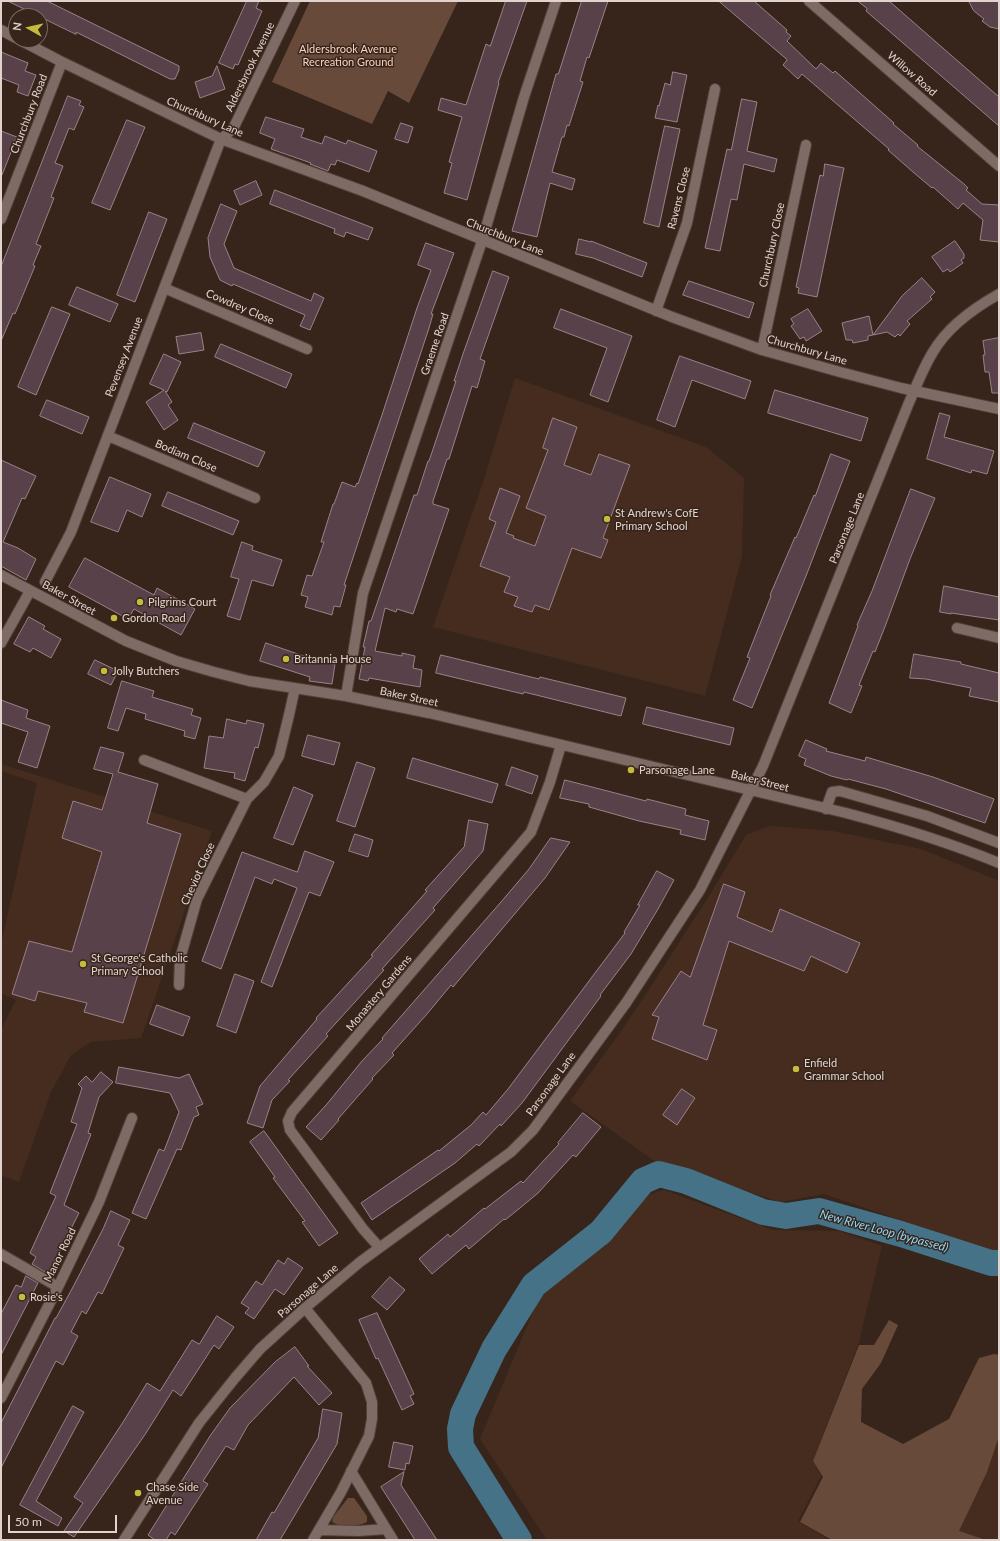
<!DOCTYPE html>
<style>
body{margin:0}
#map{position:relative;width:1000px;height:1541px;overflow:hidden;background:#37251b;font-family:Lato,sans-serif}
canvas{display:block}
.frame{position:absolute;inset:0;border:2px solid #e1d4ce;pointer-events:none}
.north{position:absolute;left:8px;top:8px;width:40px;height:40px;box-sizing:border-box;background:#37251b;border:1px solid #7b6b63;border-radius:50%;rotate:278deg;font-size:11px;font-weight:700;line-height:16px;text-align:center;color:#e1d4ce}
.north::after{content:'';display:block;margin:auto;width:14px;height:18px;background:#c5bc3d;clip-path:polygon(50% 0,100% 100%,50% 72%,0 100%)}
.scale{position:absolute;left:8px;top:1515px;width:109px;height:18px;box-sizing:border-box;border:2px solid #e1d4ce;border-top:0;padding-left:5px;font-size:12px;line-height:14px;white-space:nowrap;color:#e1d4ce;-webkit-text-stroke:3px #37251b;paint-order:stroke}
</style>
<div id="map">
<canvas width="1000" height="1541"></canvas>
<div class="frame"></div>
<div class="north">N</div>
<div class="scale">50 m</div>
</div>
<script>
const c = document.querySelector('canvas').getContext('2d');
c.lineJoin = 'round';
function fillPath(path, color) { c.fillStyle = color; c.fill(path, 'evenodd'); }
function stroke(path, color, width, dash) { c.strokeStyle = color; c.lineWidth = width; c.lineCap = dash ? 'butt' : 'round'; c.setLineDash(dash || []); c.stroke(path); }
function write(font, color, halo, rows, align = 'center') {
  c.font = font + ' Lato,sans-serif'; c.lineWidth = 3; c.setLineDash([]); c.textBaseline = 'middle'; c.strokeStyle = halo; c.fillStyle = color; for (const [text, x, y, turn = 0] of rows) {
    c.save(); c.translate(x, y); c.rotate((+turn || 0) * Math.PI / 180); c.textAlign = isNaN(turn) ? turn : align; if (halo) c.strokeText(text, 0, 0); c.fillText(text, 0, 0); c.restore();
  }
}
const built = new Path2D(`
 M515 378 706 447 744 478 742 556 705 696 433 627 483 482Z
 M1 764 212 831 141 1038 91 1042 71 1055 51 1092 19 1182 1 1175V1030L16 1000 1 993V945L37 783 1 771Z
 M770 826 833 831 921 849 999 881V1248L997 1253 824 1194 780 1202 656 1162 570 1101 617 1037 644 997 709 896 746 835Z
 M664 1190 773 1230 839 1231 882 1246 859 1342 813 1461 821 1476 798 1521 829 1540H547L480 1439 542 1290 604 1247 648 1195Z
 M999 1371V1540H924Z`);
const green = new Path2D(`
 M310 1H458L409 103 388 91 372 124 272 82Z
 M889 1320 898 1325 881 1363 862 1389 861 1422 903 1444 949 1419 979 1358 994 1354 999 1355V1436L987 1472 959 1531 986 1540H832L800 1522 823 1477 813 1461 859 1345H874Z
 M348 1498H354L367 1516V1522C357 1527 341 1528 332 1522L333 1517Z`);
const river = new Path2D(`
 M519 1540 461 1447 460 1429 463 1414 494 1349 534 1285 601 1232 643 1181 659 1174 686 1181 763 1212 786 1216 819 1211 901 1234 991 1263H999`);
const building = new Path2D(`
 M8 1H47L179 66V70L175 79H170L76 32V34Z
 M247 1H259L256 8 262 11 238 65 235 64 233 69 219 63Z
 M506 1H527L498 83H499L467 200 444 193 452 163 449 162 462 117 438 110 441 98 466 105 486 44 490 46Z
 M582 1H608L589 58 587 57 580 81 583 82 569 126 567 125 564 137H562L552 172 575 179 572 190 550 183 537 237 512 231 556 74H558Z
 M719 1H754L787 30 786 32 791 36 787 41 816 69 821 63 833 73 835 71 894 123 893 124 918 145 917 146 964 184 968 188 966 190 982 204 999 205V242L980 240 983 220 963 203 958 209 933 187 932 188 913 172 888 150 889 149 802 74 798 79 783 65 787 60Z
 M858 1H889L999 97V126L866 11 867 9Z
 M969 1H999V29L990 27 982 21 984 19 974 11Z
 M1 52 28 63 25 71 36 75 28 96 17 92 19 85 1 78Z
 M217 66 225 89 200 98 195 82 212 76Z
 M673 72 687 75 677 122 655 118 658 105 659 106 665 83 670 85Z
 M68 96 81 101 79 105 84 107 74 130 69 128 55 163 63 166 51 197 54 198 36 244 41 246 33 265 35 266 15 314 13 313 1 341V267Z
 M742 99 757 102 747 151 777 159 774 172 744 164 737 200 731 199 720 251 705 248 727 149 731 150Z
 M266 117 304 129 301 137 322 144 325 136 346 144 348 140 377 151 369 172 337 160 335 165 331 164 328 171 310 164 311 163 271 149 275 139 260 133Z
 M127 120 145 127 110 210 92 203Z
 M401 123 413 127 408 143 395 139Z
 M665 126 680 129 659 227 644 223Z
 M1 131 17 137 2 175H1Z
 M825 164 844 168 817 297 798 293 799 288 796 287 820 175 823 176Z
 M256 181 262 195 240 205 234 191Z
 M275 190 373 228 368 240 346 232 344 237 334 233 335 229 270 204Z
 M221 204 237 211 224 244 234 268 311 301 314 293 324 298 310 330 300 326 305 315 233 284 232 286 220 280 210 257 208 238Z
 M149 212 167 219 135 302 117 295Z
 M579 239 591 242V241L647 263 642 277 593 258 576 254Z
 M955 241 964 254V258L961 260 963 263 950 272 948 269 943 272 932 257Z
 M426 243 454 253 431 314H433L429 328 344 585H346L340 607 334 606 332 615 305 607 308 597 301 595 307 575 312 576 324 542H321L333 504H334L342 482 355 487 357 483 358 484 382 415 417 308 431 270 418 265Z
 M493 271 509 277 480 359 485 361 477 388 472 386 449 459H447L433 501V504L449 509 413 614 397 609 396 612 385 608 375 651 402 656V653L415 656 413 668 422 670 420 687 369 678 368 681 359 679 365 647H363L369 621H371L414 495H417L428 461H429L456 381H454L463 354Z
 M922 278 935 292 930 297 932 299 907 321 910 324 900 336 898 334 895 337 887 332 868 336V340L853 343 852 340H846L842 323 869 316 873 335 902 296Z
 M689 281 754 303 749 318 683 295Z
 M77 287 118 304 110 322 69 305Z
 M52 307 70 314 36 395 18 387Z
 M561 309 632 336 608 402 590 395 607 348 554 328Z
 M808 309 822 331 806 341 804 337 800 339 791 326 794 324 791 319Z
 M201 333 204 350 179 354 176 337Z
 M999 338V393H992L989 372H985L983 355H985L983 341Z
 M221 344 292 374 286 388 215 357Z
 M164 354 181 362 167 392 165 391 172 402 168 405 178 420 164 430 146 402 164 390 150 384Z
 M680 356 751 381 745 399 692 380 675 427 657 420Z
 M775 390 868 418 861 441 768 413Z
 M47 400 89 417 82 434 40 416Z
 M940 413 950 416 944 437 994 451 987 474 972 470 971 473 927 459Z
 M553 418 577 427 564 465 591 475 599 454 630 465 603 538 608 540 601 558 572 548 549 610 535 605 532 612 514 606 518 597 504 592 510 577 480 566 496 522 489 519 500 488 520 496 506 533 514 536 513 538 535 546 546 516 526 508 548 450 543 448Z
 M194 423 265 452 258 467 188 438Z
 M831 454 850 461 806 576 752 708 733 700 750 658 747 657 771 596 770 595 795 537 796 538 814 495 815 496Z
 M1 460 36 476 25 499 22 498 3 542 18 548 36 559 26 580 1 566Z
 M110 477 151 494 142 517 127 510 118 532 91 522Z
 M911 489 935 498 910 559 886 624 875 652 873 651 859 685 862 686 851 713 829 703 858 626 857 625 872 591Z
 M168 492 239 521 233 535 162 506Z
 M242 542 253 546 252 550 282 560 273 586 252 580 240 620 227 616 239 579 231 577Z
 M85 558 154 595 157 588 195 609 181 635 134 609 128 619 69 587Z
 M944 586 999 597V620L951 613V614L940 612Z
 M29 617 45 626 43 629 61 639 51 658 33 648 30 652 14 644Z
 M266 643 324 663 335 664 332 684 309 681 310 677 260 661Z
 M914 654 961 662V664L999 673V702L969 696 971 688 926 679 910 678Z
 M441 655 539 679 540 677 626 698 621 716 524 692 523 694 436 673Z
 M95 660 118 671 111 685 88 674Z
 M122 681 154 691 152 697 193 709 191 715 201 718 195 739 184 736 185 731 145 719 146 714 126 708 118 731 108 728Z
 M1 700 28 710 26 718 50 726 37 768 18 762 28 732 1 723Z
 M647 707 734 728 730 745 643 724Z
 M227 719 246 724 247 720 264 724 258 748 255 747 245 781 234 778 235 773 204 768 209 736 223 738Z
 M308 735 340 743 334 765 302 756Z
 M806 740 827 749 826 751 865 761 866 757 933 777 994 799 985 823 886 789 848 779 847 780 831 776 804 765 806 759 799 756Z
 M101 747 124 753 118 772 158 784 147 823 181 834 123 1023 84 1012 87 1003 38 991 35 1001 12 994 29 941 72 952 102 852 62 838 73 801 102 810 113 774 94 769Z
 M413 758 498 784 492 803 407 778Z
 M357 762 375 768 355 827 337 821Z
 M512 767 538 776 532 794 506 785Z
 M565 780 646 801 647 799 686 809 685 815 709 821 705 840 680 834 681 830 639 821 589 807V804L560 798Z
 M294 787 313 795 293 845 274 838Z
 M469 820 488 824 483 851 433 908 435 910 382 969 384 970 326 1034 328 1036 288 1080 290 1081 272 1100 263 1128 247 1123 260 1086 317 1019 316 1018 373 956 371 955 427 891 425 890 464 847Z
 M355 834 373 840 368 857 349 851Z
 M551 838 570 842 545 878 453 987 451 985 427 1014 392 1053 394 1055 372 1078 373 1079 338 1119 339 1120 321 1140 306 1127 327 1104 362 1061 383 1039 382 1038 501 902 529 869Z
 M305 851 334 862 320 896 309 892 272 987 261 982 297 888 274 879 272 884 255 877 221 969 202 961 242 852 297 872Z
 M657 871 674 880 658 909 631 954 600 995 601 996 522 1103 501 1126 500 1124 479 1146 477 1144 455 1163 372 1220 361 1203 438 1150 439 1151 471 1125 483 1112 486 1115 508 1089 625 933 624 932 640 905H638Z
 M724 884 745 892 737 917 772 932 780 909 860 943 847 973 811 956 804 971 729 941 703 1025 717 1030 707 1060 652 1039 659 1017 652 1015 681 971 690 977Z
 M235 974 254 981 236 1033 217 1026Z
 M157 1005 190 1017 183 1036 150 1024Z
 M119 1067 179 1078 189 1074 203 1104 196 1107 199 1115 194 1117 181 1150 177 1149 146 1219 132 1213 159 1149 164 1151 179 1112 170 1093 116 1083Z
 M101 1072 113 1082 99 1097 88 1133 91 1134 64 1205 79 1213 48 1274 32 1264 36 1257 30 1253 56 1196 50 1193 77 1124 71 1122 82 1088 78 1084 86 1076 92 1082Z
 M682 1089 695 1098 677 1125 663 1115Z
 M583 1113 601 1127 576 1157 573 1155 538 1193 520 1208 505 1220 504 1219 469 1249 466 1245 432 1274 419 1259 448 1234 450 1237 484 1208 485 1209 521 1181 523 1183 559 1144 558 1143Z
 M264 1131 338 1233 319 1246 302 1222 305 1221 273 1178 275 1177 250 1142Z
 M111 1211 130 1220 118 1245 124 1248 102 1294 98 1292 86 1314 82 1311 71 1332 78 1336 63 1365 56 1361 1 1468V1423L55 1318H56L73 1287 103 1229Z
 M288 1258 303 1268 284 1295 275 1289 254 1319 245 1313 249 1308 241 1303 256 1281 262 1285 278 1260 284 1264Z
 M26 1276 38 1283 1 1355V1314L16 1285 21 1287Z
 M390 1277 405 1290 387 1310 372 1297Z
 M377 1313 414 1394 410 1396 414 1404 402 1410 378 1358 376 1359 359 1320Z
 M217 1316 234 1327 219 1349 214 1345 181 1396 173 1390 146 1433 74 1537 64 1531 83 1503 74 1497 125 1419 147 1383 160 1391 192 1340 199 1344Z
 M295 1347 309 1366H307L332 1393 319 1405 294 1377 248 1425 234 1450 226 1446 203 1481 208 1484 175 1535 171 1532 166 1540H155L148 1535 210 1436 230 1408 275 1362Z
 M73 1406 84 1412 36 1501 62 1518 58 1526 20 1505Z
 M323 1409 342 1413 337 1444 280 1540H256L272 1512 274 1513 318 1438Z
 M394 1442 413 1446 409 1464 406 1463 405 1470 389 1467Z
 M404 1472 401 1485 437 1540H415L381 1487Z`);
const minor = new Path2D(`
 M809 1 999 166
 M1 30 16 38
 M20 40 62 62 221 139 363 191 672 317 762 350 840 372 901 388 999 409
 M1 219 62 62
 M164 288 307 349
 M656 311 687 223 715 89
 M762 350 806 145
 M108 436 255 498
 M1 575 126 641 176 661 214 672 249 681 346 696 429 713 846 813C899 827 948 842 999 863
 M45 582 71 532 221 139 233 129 295 1
 M957 628 999 638
 M1 643 30 591
 M346 696 363 593 482 241 524 97 556 1
 M144 760 247 799
 M826 809 832 792 840 791 927 816 999 843
 M179 985 180 959 197 899 247 799 264 782 279 756 289 715 295 688
 M379 1247 363 1229 290 1130 288 1121 292 1112 531 832 550 782 561 745
 M1 1254 58 1287
 M305 1308 366 1383 372 1402V1419L369 1436 341 1492 313 1540
 M1 1398 58 1287 99 1202 132 1118
 M351 1471 393 1540
 M319 1530 359 1531 386 1529
 M124 1540 199 1423 235 1378 260 1349 305 1308 360 1262 511 1152 533 1130 626 1003 700 890 763 766 908 405C916 387 923 368 933 352 948 326 974 308 999 294`);
const markers = [
 [607,519,4,"#c5bc3d"],
 [140,602,4,"#c5bc3d"],
 [114,618,4,"#c5bc3d"],
 [286,659,4,"#c5bc3d"],
 [104,671,4,"#c5bc3d"],
 [631,770,4,"#c5bc3d"],
 [83,964,4,"#c5bc3d"],
 [796,1069,4,"#c5bc3d"],
 [22,1297,4,"#c5bc3d"],
 [138,1493,4,"#c5bc3d"]
];
const parkNames = [
 ["Aldersbrook Avenue",348,49],
 ["Recreation Ground",348,62]
];
const streetNames = [
 ["Aldersbrook Avenue",250,67,-64],
 ["Willow Road",912,74,41],
 ["Churchbury Road",29,114,-69],
 ["Churchbury Lane",205,117,24],
 ["Ravens Close",679,198,-76],
 ["Churchbury Lane",505,237,22],
 ["Churchbury Close",772,245,-78],
 ["Cowdrey Close",240,307,23],
 ["Graeme Road",435,344,-71],
 ["Churchbury Lane",807,350,16],
 ["Pevensey Avenue",124,357,-69],
 ["Bodiam Close",186,456,23],
 ["Parsonage Lane",847,528,-68],
 ["Baker Street",69,598,29],
 ["Baker Street",409,697,12],
 ["Baker Street",760,781,14],
 ["Cheviot Close",198,874,-66],
 ["Monastery Gardens",379,993,-50],
 ["Parsonage Lane",551,1084,-54],
 ["Manor Road",60,1255,-64],
 ["Parsonage Lane",308,1291,-41]
];
const poiNames = [
 ["St Andrew's CofE",615,513],
 ["Primary School",615,526],
 ["Pilgrims Court",148,602],
 ["Gordon Road",122,618],
 ["Britannia House",294,659],
 ["Jolly Butchers",112,671],
 ["Parsonage Lane",639,770],
 ["St George's Catholic",91,958],
 ["Primary School",91,971],
 ["Enfield",804,1063],
 ["Grammar School",804,1076],
 ["Rosie's",30,1297],
 ["Chase Side",146,1487],
 ["Avenue",146,1500]
];
const waterNames = [
 ["New River Loop (bypassed)",884,1231,15]
];
fillPath(built, '#452c1f');
fillPath(green, '#684a3b');
stroke(river, '#457286', 26);
fillPath(building, '#584148');
stroke(building, '#9b8188', 1);
stroke(minor, '#524138', 12);
stroke(minor, '#7e6b65', 10);
for (const [x, y, r, color] of markers) { const dot = new Path2D(); dot.arc(x, y, r, 0, 2 * Math.PI); c.fillStyle = color; c.fill(dot); stroke(dot, '#37251b', 1.5); }
write('11px', '#fbd3bf', '#37251b', parkNames);
write('11px', '#e1d4ce', '#37251b', streetNames);
write('11px', '#e1d4ce', '#37251b', poiNames, 'left');
write('italic 12px', '#8ed9fb', '#37251b', waterNames);
</script>
